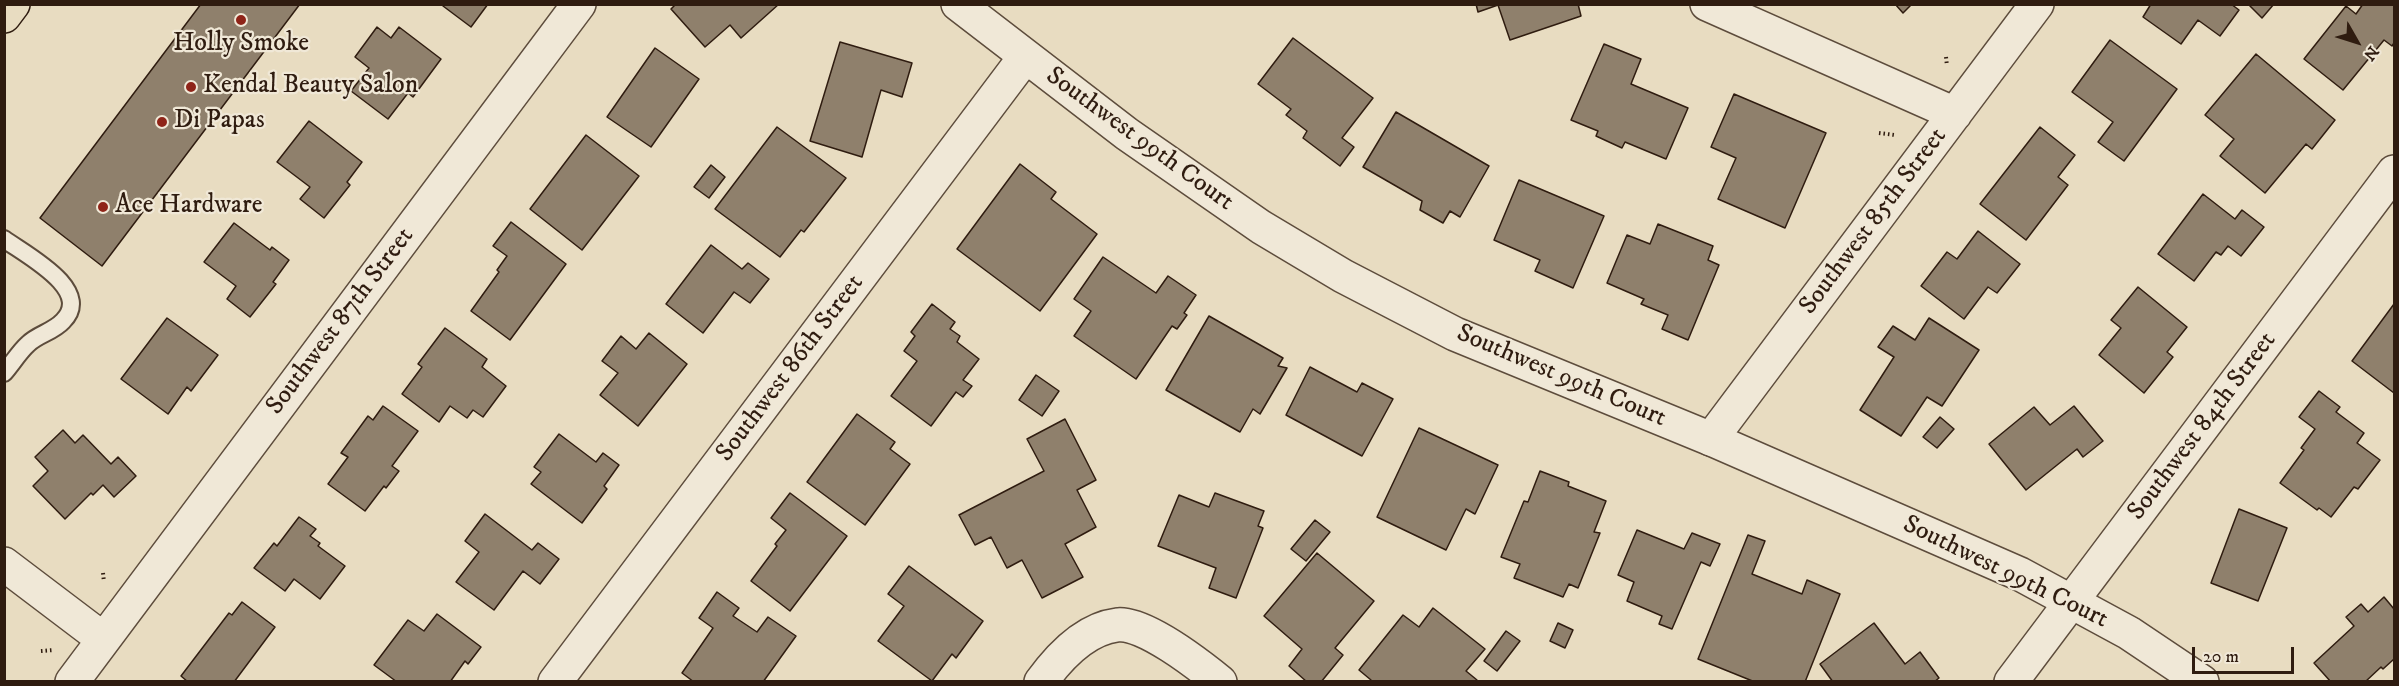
<!DOCTYPE html>
<style>
body{margin:0}
#map{position:relative;width:2399px;height:686px;overflow:hidden;background:#e8dcc1;font-family:"IM FELL DW Pica",serif}
canvas{display:block}
.frame{position:absolute;inset:0;border:6px solid #2f1c10;pointer-events:none}
.north{position:absolute;left:2327px;top:12px;width:60px;height:60px;-webkit-text-stroke:4px #f0e8d7;paint-order:stroke;rotate:129deg;font-size:16px;font-weight:700;line-height:24px;text-align:center;color:#2f1c10}
.north::after{content:'';display:block;margin:auto;width:21px;height:27px;background:#2f1c10;clip-path:polygon(50% 0,100% 100%,50% 72%,0 100%)}
.scale{position:absolute;left:2192px;top:647px;width:102px;height:27px;box-sizing:border-box;border:3px solid #2f1c10;border-top:0;padding-left:8px;font-size:18px;line-height:21px;white-space:nowrap;color:#2f1c10;-webkit-text-stroke:4px #f0e8d7;paint-order:stroke}
</style>
<div id="map">
<canvas width="2399" height="686"></canvas>
<div class="frame"></div>
<div class="north">N</div>
<div class="scale">20 m</div>
</div>
<script>
const c = document.querySelector('canvas').getContext('2d');
c.lineJoin = 'round';
function fillPath(path, color) { c.fillStyle = color; c.fill(path, 'evenodd'); }
function stroke(path, color, width, dash) { c.strokeStyle = color; c.lineWidth = width; c.lineCap = dash ? 'butt' : 'round'; c.setLineDash(dash || []); c.stroke(path); }
function write(font, color, halo, rows, align = 'center') {
  c.font = font + ' "IM FELL DW Pica",serif'; c.lineWidth = 4.5; c.setLineDash([]); c.textBaseline = 'middle'; c.strokeStyle = halo; c.fillStyle = color; for (const [text, x, y, turn = 0] of rows) {
    c.save(); c.translate(x, y); c.rotate((+turn || 0) * Math.PI / 180); c.textAlign = isNaN(turn) ? turn : align; if (halo) c.strokeText(text, 0, 0); c.fillText(text, 0, 0); c.restore();
  }
}
const building = new Path2D(`
 M201 4H300L102 266 40 218Z
 M444 4H488L471 27 443 6Z
 M676 4H779L741 38 730 25 705 47 671 9Z
 M1476 4H1578L1581 16 1510 40 1498 5 1478 12Z
 M1895 4H1912L1903 13Z
 M2151 4H2231L2239 10 2220 36 2198 20 2181 44 2143 17Z
 M2248 4H2274L2262 18Z
 M2363 4H2394V43L2392 46 2384 40 2343 90 2304 59 2346 6 2356 14Z
 M377 27 391 38 399 27 441 59 413 97 408 93 388 119 351 91 369 68 355 57Z
 M1293 38 1373 98 1342 138 1354 147 1340 166 1303 138 1307 131 1286 115 1291 109 1258 84Z
 M2110 40 2177 89 2124 161 2098 142 2113 122 2072 92Z
 M840 42 912 63 902 97 881 90 862 157 810 141Z
 M1604 44 1641 59 1631 84 1688 108 1666 159 1625 142 1622 148 1596 136 1598 131 1571 120Z
 M655 48 699 79 651 147 607 117Z
 M2256 54 2335 120 2312 149 2306 144 2265 193 2220 156 2234 139 2205 115Z
 M1734 94 1826 133 1785 228 1718 199 1736 158 1711 147Z
 M1396 112 1489 166 1460 217 1450 211 1443 223 1420 210 1422 201 1363 167Z
 M309 121 362 162 347 182 350 185 324 218 300 199 310 187 277 162Z
 M777 127 846 178 804 232 801 230 780 257 715 209Z
 M2040 127 2075 155 2058 177 2068 185 2026 240 1980 204Z
 M586 135 639 176 582 250 530 209Z
 M1020 164 1056 192 1051 199 1097 234 1040 311 957 249Z
 M711 165 725 177 709 198 694 187Z
 M1519 180 1604 216 1573 288 1535 271 1540 260 1494 240Z
 M2203 194 2235 219 2242 210 2264 227 2241 256 2228 246 2221 255 2216 252 2194 281 2158 254Z
 M511 222 566 264 510 340 471 311 499 272 497 270 507 256 493 246Z
 M234 223 270 250 272 247 289 260 273 282 276 284 250 317 227 299 236 286 204 262Z
 M1658 224 1713 246 1708 260 1719 265 1688 340 1662 329 1668 315 1641 304 1644 299 1607 283 1627 235 1650 244Z
 M1978 231 2020 264 1997 293 1988 287 1964 319 1921 286 1947 252 1957 259Z
 M711 245 742 269 748 263 769 279 750 303 734 292 703 333 666 304Z
 M1103 257 1156 293 1168 276 1196 295 1184 313 1187 315 1177 329 1172 326 1136 379 1074 336 1091 311 1074 299Z
 M2138 287 2187 327 2167 352 2173 357 2144 393 2099 355 2121 328 2111 320Z
 M932 304 955 322 950 329 960 336 957 342 979 359 963 380 972 386 963 397 956 392 931 426 891 396 917 361 904 351 915 336 911 332Z
 M2394 304V393L2352 361Z
 M1209 316 1283 358 1278 366 1287 368 1260 414 1253 409 1240 432 1166 390Z
 M167 318 218 355 191 391 187 387 168 414 121 379Z
 M1929 318 1979 350 1942 406 1927 397 1901 436 1860 410 1894 357 1878 347 1893 326 1915 340Z
 M445 328 487 359 482 367 506 386 483 417 473 410 467 418 450 406 439 422 402 394 422 367 418 364Z
 M649 333 687 364 638 426 600 395 618 373 602 361 621 336 636 349Z
 M1310 367 1357 392 1362 383 1393 399 1362 456 1286 415Z
 M1036 375 1059 391 1042 416 1019 400Z
 M2319 391 2340 407 2336 412 2364 433 2357 443 2380 460 2358 489 2354 487 2331 517 2319 508 2317 510 2280 483 2304 450 2301 448 2315 429 2299 417Z
 M383 406 418 431 392 466 399 471 386 488 384 486 365 511 328 484 348 457 341 453 368 416 373 420Z
 M2074 406 2103 441 2083 457 2077 449 2026 490 1989 444 2034 407 2050 425Z
 M857 414 895 442 890 449 910 464 865 525 807 482Z
 M1940 417 1954 429 1937 448 1923 437Z
 M1065 419 1096 480 1077 490 1096 527 1065 544 1083 577 1042 598 1022 560 1007 568 991 537 975 545 959 515 1044 471 1027 439Z
 M1419 428 1498 465 1475 514 1466 509 1446 550 1377 517Z
 M63 430 75 443 83 435 111 464 118 457 136 476 114 497 103 485 93 495 91 493 65 519 33 486 48 471 35 457Z
 M559 434 596 462 603 453 619 465 604 486 607 489 582 523 531 484 541 472 534 467Z
 M1540 471 1569 482 1568 486 1606 501 1594 532 1600 533 1578 588 1569 584 1563 597 1514 578 1520 564 1501 557 1524 501 1528 502Z
 M790 493 847 536 790 611 751 581 777 546 775 544 786 530 771 518Z
 M1215 493 1264 511 1258 526 1263 528 1236 598 1209 588 1216 568 1158 546 1179 495 1209 507Z
 M2239 509 2287 528 2258 601 2211 583Z
 M485 514 532 550 538 543 559 559 540 584 523 571 494 610 456 582 479 552 465 541Z
 M299 517 316 529 310 536 320 543 318 546 345 566 320 599 294 579 285 591 254 568 274 543 277 546Z
 M1315 520 1330 532 1306 561 1291 549Z
 M1637 530 1684 549 1692 533 1720 544 1710 566 1701 562 1672 629 1659 624 1662 616 1627 601 1634 582 1618 575Z
 M1748 535 1765 541 1752 574 1802 594 1807 580 1840 594 1805 682H1755L1698 659Z
 M1317 553 1374 601 1335 648 1343 655 1321 682H1307L1289 666 1302 649 1264 616Z
 M909 566 983 621 956 658 952 654 932 681 878 641 904 606 888 594Z
 M717 592 739 608 733 616 757 632 768 617 796 636 763 682H694L682 673 713 628 699 618Z
 M2384 597 2394 609V659L2383 669 2381 667 2365 682H2331L2314 663 2354 626 2346 617 2361 604 2368 612Z
 M242 602 275 627 234 682H188L181 676 229 613 232 615Z
 M1433 608 1485 649 1466 671 1477 680 1476 682H1370L1371 680 1359 670 1403 615 1419 627Z
 M437 614 481 647 468 664 465 661 450 682H397L374 665 408 620 424 631Z
 M1558 623 1573 630 1565 648 1550 641Z
 M1874 623 1905 664 1920 652 1939 678 1934 682H1833L1820 664Z
 M1506 631 1520 641 1497 671 1484 661Z`);
const path = new Path2D(`
 M1946 57 1947 66
 M1879 133 1895 135
 M103 573 104 582
 M41 651 54 650`);
const service = new Path2D(`
 M4 239C26 255 94 290 63 321 53 332 38 334 28 344 19 352 12 364 4 373`);
const minor = new Path2D(`
 M1707 4 1955 114
 M1711 439 2037 4
 M4 564 103 639
 M72 682 579 4
 M555 682 1025 57
 M1041 682C1059 657 1085 629 1117 625 1143 621 1199 665 1220 682
 M2011 682 2394 172`);
const tertiary = new Path2D(`
 M958 4 1127 134 1261 227 1343 276 1455 334 1711 439 2020 574 2129 633 2202 682`);
const primary = new Path2D(`
 M4 16 13 4`);
const markers = [
 [241,20,6,"#8f2418"],
 [191,87,6,"#8f2418"],
 [162,122,6,"#8f2418"],
 [103,207,6,"#8f2418"]
];
const poiNames = [
 ["Holly Smoke",241,45,"center"],
 ["Kendal Beauty Salon",203,87],
 ["Di Papas",174,122],
 ["Ace Hardware",115,207]
];
const streetNames = [
 ["Southwest 99th Court",1139,140,36],
 ["Southwest 85th Street",1874,222,-53],
 ["Southwest 87th Street",341,322,-53],
 ["Southwest 86th Street",791,369,-53],
 ["Southwest 99th Court",1561,377,23],
 ["Southwest 84th Street",2203,427,-53],
 ["Southwest 99th Court",2005,573,26]
];
fillPath(building, '#8f806c');
stroke(building, '#2f1c10', 1.5);
stroke(service, '#5d4c3c', 20);
stroke(minor, '#5d4c3c', 36);
stroke(tertiary, '#5d4c3c', 36);
stroke(primary, '#2f1c10', 36);
stroke(path, '#2f1c10', 4, [1.5, 3]);
stroke(service, '#f0e8d7', 16);
stroke(minor, '#f0e8d7', 33);
stroke(tertiary, '#f0e8d7', 33);
stroke(primary, '#e8dcc1', 33);
for (const [x, y, r, color] of markers) { const dot = new Path2D(); dot.arc(x, y, r, 0, 2 * Math.PI); c.fillStyle = color; c.fill(dot); stroke(dot, '#f0e8d7', 2); }
write('26px', '#2f1c10', '#f0e8d7', poiNames, 'left');
write('26px', '#2f1c10', '#f0e8d7', streetNames);
</script>
